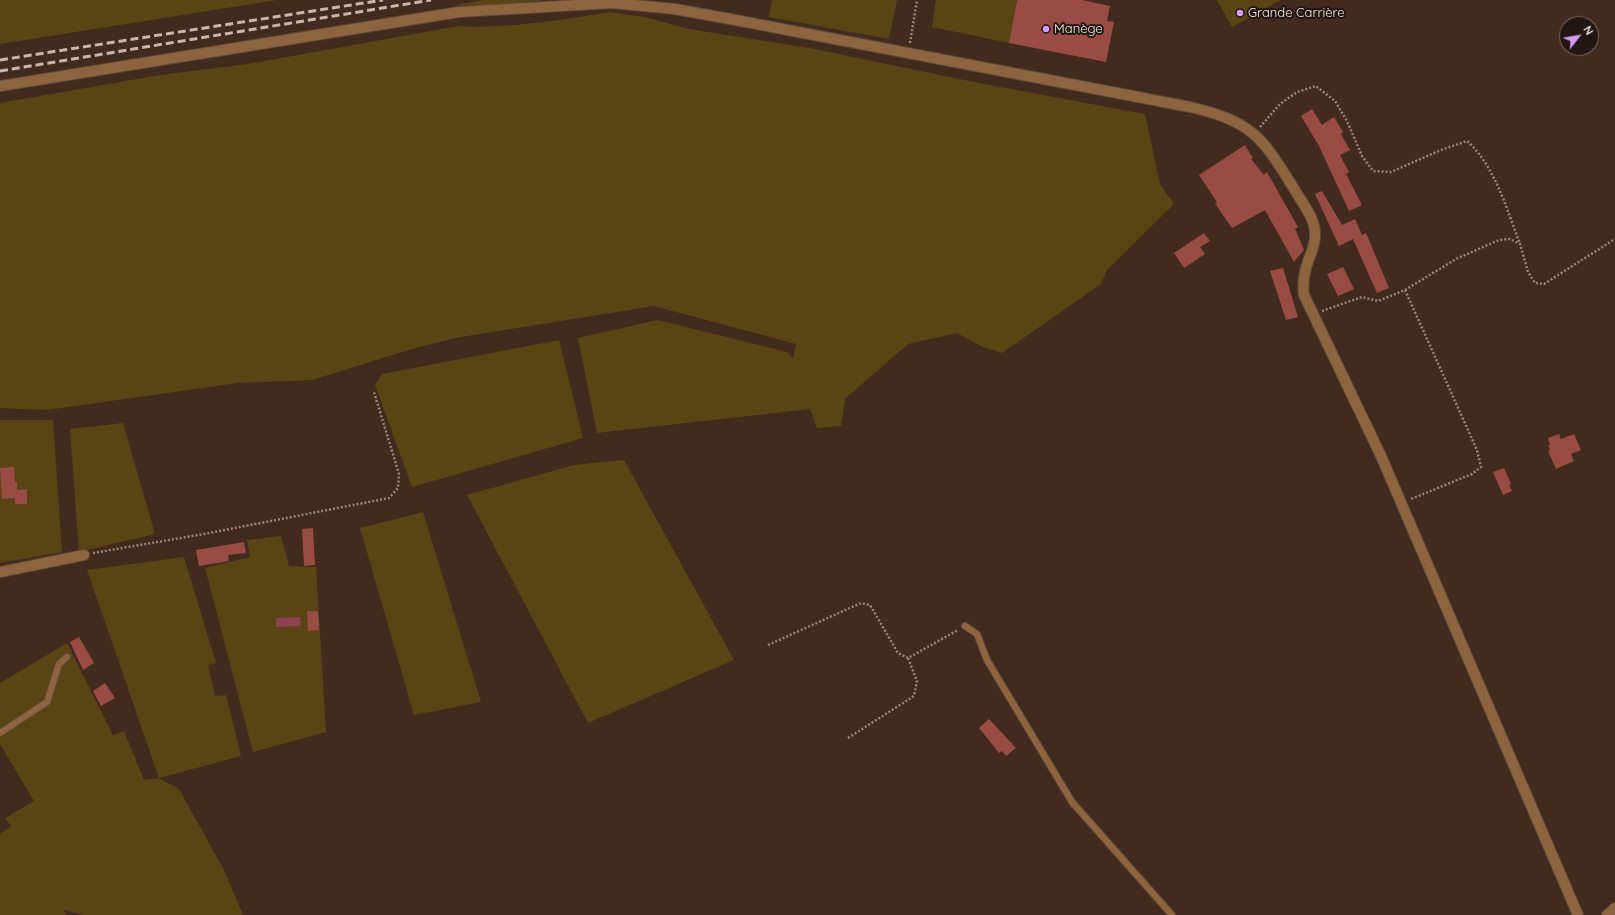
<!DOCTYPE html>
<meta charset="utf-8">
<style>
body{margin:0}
#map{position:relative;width:1615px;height:915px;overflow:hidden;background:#432a1e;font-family:Quicksand,sans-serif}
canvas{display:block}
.north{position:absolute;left:1559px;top:16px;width:40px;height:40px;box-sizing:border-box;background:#211611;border:1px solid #786a64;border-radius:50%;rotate:59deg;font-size:11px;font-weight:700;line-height:16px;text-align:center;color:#fae9e1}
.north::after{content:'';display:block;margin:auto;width:14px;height:18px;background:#d79bf9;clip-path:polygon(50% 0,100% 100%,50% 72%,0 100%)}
</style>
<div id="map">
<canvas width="1615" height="915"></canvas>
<div class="north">N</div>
</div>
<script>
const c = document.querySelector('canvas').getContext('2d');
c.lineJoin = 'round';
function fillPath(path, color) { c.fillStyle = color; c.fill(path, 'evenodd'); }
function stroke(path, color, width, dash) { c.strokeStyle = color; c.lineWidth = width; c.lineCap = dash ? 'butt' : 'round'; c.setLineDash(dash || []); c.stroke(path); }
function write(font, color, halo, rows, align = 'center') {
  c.font = font + ' Quicksand,sans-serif'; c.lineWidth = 4; c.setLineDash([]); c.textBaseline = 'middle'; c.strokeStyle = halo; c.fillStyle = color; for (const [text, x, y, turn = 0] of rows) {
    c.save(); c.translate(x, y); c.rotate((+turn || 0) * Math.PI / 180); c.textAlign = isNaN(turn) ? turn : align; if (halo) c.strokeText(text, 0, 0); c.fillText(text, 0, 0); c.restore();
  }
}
const green = new Path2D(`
 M0 0H277L0 44Z
 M485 0H545L503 6 453 5Z
 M772 0H897L889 39 769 17Z
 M936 0H1017L1009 43 932 27Z
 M1217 0H1281L1232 27Z
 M609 12 644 17 689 29 810 48 974 82 1145 114 1160 184 1174 204 1107 270 1101 284 1002 353 983 347 957 333 908 344 845 399 841 426 817 428 810 409 597 433 578 338 658 320 787 352 793 359 796 344 654 306 455 338 412 349 312 380 238 383 47 410 0 408V103L160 75 248 64 458 26C504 29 563 20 609 12Z
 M559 340 583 438 412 487 375 385 382 374Z
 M0 420H53L62 552 0 563Z
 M123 423 155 534 79 552 70 429Z
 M624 460 734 660 588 723 467 495 574 465Z
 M423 512 481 702 414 715 360 528Z
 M281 536 289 566 316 567 326 732 253 752 205 568 250 557 247 540Z
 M184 557 216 663 208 665 215 696 226 695 241 756 159 778 179 789 224 870 243 915H83L64 910 67 915H0V834L11 826 5 818 34 801 0 744V683L67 643 113 735 124 731 144 780 159 778 87 570Z`);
const water = new Path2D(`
 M300 617 301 626 276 627V618Z`);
const building = new Path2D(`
 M1017 0H1082L1110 6 1107 21 1114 22 1106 62 1009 43Z
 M1312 109 1322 125 1334 117 1343 132 1341 134 1350 150 1340 155 1349 172 1346 174 1362 205 1349 211 1319 146 1301 116Z
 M1245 145 1253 158 1251 159 1264 175 1267 172 1298 227 1295 229 1304 250 1294 262 1265 210 1232 228 1222 214 1215 203 1217 202 1199 175Z
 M1322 191 1342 225 1355 219 1362 235 1366 233 1389 288 1377 293 1353 239 1339 246 1315 194Z
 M1204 233 1210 241 1200 247 1205 254 1184 268 1174 253Z
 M1343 267 1354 289 1338 296 1327 274Z
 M1283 268 1298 317 1286 320 1270 271Z
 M1559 434 1561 439 1574 434 1581 450 1571 454 1574 461 1556 469 1548 451 1550 450 1548 445H1550L1548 438Z
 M14 467 15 482H17V490L27 489V504H15V498L2 499 0 468Z
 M1504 468 1511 484 1509 485 1512 491 1503 495 1493 472Z
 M313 528 315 565 304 566 302 529Z
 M244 542 246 553 228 555 229 561 199 566 196 550Z
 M307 611H318L319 630 308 631Z
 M79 637 94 663 83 670 70 642Z
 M105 683 115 698 101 706 93 691Z
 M989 719 1016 748 1006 756 1002 751 999 753 979 728Z`);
const path = new Path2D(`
 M910 43 917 0
 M1260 127 1280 104 1297 92 1316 86 1335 101 1347 121 1362 156 1373 171 1391 172 1441 150 1467 141C1495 166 1507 210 1520 244
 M1405 290 1477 450 1481 467 1472 474 1411 499
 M1322 311 1362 297 1378 301 1405 290 1456 259 1499 240 1510 239 1520 244 1528 272 1535 283 1544 284 1615 239
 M93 553 204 534 389 498 398 488 399 474 374 392
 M768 645 861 603 870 605 898 653 908 658 958 630
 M848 738 914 696 917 681 908 658`);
const lane = new Path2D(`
 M965 626 977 634 987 660 1072 802 1172 915
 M0 733 47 702 59 664 67 657`);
const street = new Path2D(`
 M0 86 459 12 612 3 675 9 746 22 1190 107C1255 122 1263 139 1296 192 1303 204 1315 219 1315 233 1316 246 1309 256 1306 268 1303 277 1303 286 1304 295L1381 456 1578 915
 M0 572 84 555
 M1607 915 1615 908`);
const rail = new Path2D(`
 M0 60 383 0
 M0 71 431 0`);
const markers = [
 [1240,13,4,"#d79bf9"],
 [1046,29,4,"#d79bf9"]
];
const poiNames = [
 ["Grande Carrière",1248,13],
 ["Manège",1054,29]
];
fillPath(green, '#5a4413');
fillPath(water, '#8f4252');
fillPath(building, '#994c44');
stroke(lane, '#60493d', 8);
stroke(street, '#60493d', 12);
stroke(path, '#99847a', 2.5, [2, 2]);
stroke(lane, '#8c653e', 6);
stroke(street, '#8c653e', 10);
stroke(rail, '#c8b5ac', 3, [8, 4]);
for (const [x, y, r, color] of markers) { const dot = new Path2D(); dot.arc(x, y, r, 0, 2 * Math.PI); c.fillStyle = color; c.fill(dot); stroke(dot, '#211611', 1.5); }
write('13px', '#fae9e1', '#211611', poiNames, 'left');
</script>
